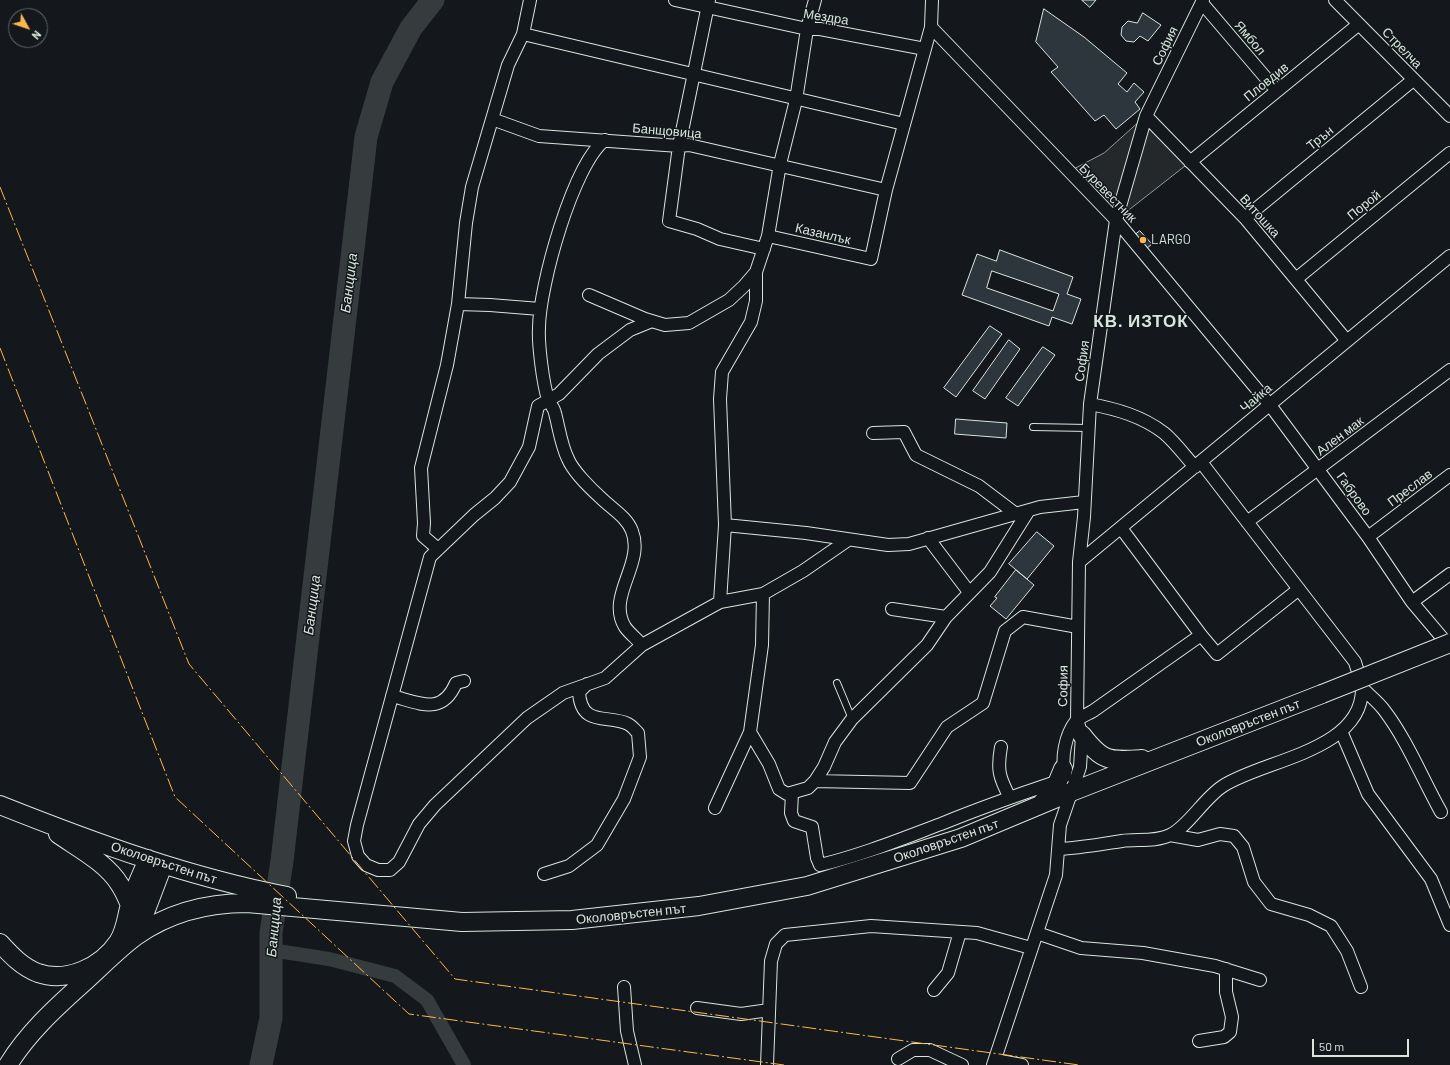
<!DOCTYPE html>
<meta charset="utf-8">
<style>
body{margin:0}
#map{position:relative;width:1450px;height:1065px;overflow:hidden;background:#14181c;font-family:Barlow,sans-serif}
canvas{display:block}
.north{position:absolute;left:8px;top:8px;width:40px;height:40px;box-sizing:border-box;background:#14181c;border:1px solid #626a69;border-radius:50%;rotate:130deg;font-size:11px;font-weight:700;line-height:16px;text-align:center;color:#d8e6dc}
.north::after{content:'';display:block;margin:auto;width:14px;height:18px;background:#ffb74d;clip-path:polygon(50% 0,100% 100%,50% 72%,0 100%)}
.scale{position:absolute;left:1312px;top:1039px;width:97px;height:18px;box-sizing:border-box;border:2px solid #d8e6dc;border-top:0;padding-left:5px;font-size:12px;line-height:14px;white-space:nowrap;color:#d8e6dc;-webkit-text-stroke:3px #14181c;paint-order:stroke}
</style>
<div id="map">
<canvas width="1450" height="1065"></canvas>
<div class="north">N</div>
<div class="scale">50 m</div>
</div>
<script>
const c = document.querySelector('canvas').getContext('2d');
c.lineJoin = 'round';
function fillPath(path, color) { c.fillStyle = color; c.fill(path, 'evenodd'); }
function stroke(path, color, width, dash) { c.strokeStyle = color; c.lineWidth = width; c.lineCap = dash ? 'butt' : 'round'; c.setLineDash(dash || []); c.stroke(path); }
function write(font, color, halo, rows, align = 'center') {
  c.font = font + ' Barlow,sans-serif'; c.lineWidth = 3; c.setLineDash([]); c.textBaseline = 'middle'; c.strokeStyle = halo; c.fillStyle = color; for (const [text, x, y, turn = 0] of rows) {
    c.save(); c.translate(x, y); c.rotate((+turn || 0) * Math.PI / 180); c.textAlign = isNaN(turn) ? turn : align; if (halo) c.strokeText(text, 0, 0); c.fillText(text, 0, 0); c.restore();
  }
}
const parking = new Path2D(`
 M1146 116 1190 162 1116 220 1068 172 1104 153Z`);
const canal = new Path2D(`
 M271 950 329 959 395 976 427 1000 464 1065`);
const river = new Path2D(`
 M261 1065 271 1018V933L282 861 366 137 382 82 411 28 433 0`);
const building = new Path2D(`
 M1082 0H1096L1090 7Z
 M1044 9 1084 37 1127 73 1118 84 1127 92 1134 83 1144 92 1135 102 1140 109 1116 129 1104 115 1095 121 1051 72 1058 67 1036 42Z
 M1143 13 1161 25 1148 41 1140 36 1134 42 1126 41 1121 35 1122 27 1128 21 1137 23Z
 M1140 231 1152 244 1146 249 1135 235Z
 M1000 250 1073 277 1067 294 1081 299 1072 324 1052 317 1049 326 962 295 977 254 996 261ZM992 271 1059 294 1053 311 987 288Z
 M990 326 1002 334 956 397 944 388Z
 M1009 340 1020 349 985 399 973 391Z
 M1043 347 1055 355 1018 406 1006 398Z
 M956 419 1007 423 1006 438 955 434Z
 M1037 532 1054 546 1027 579 1009 564Z
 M1016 570 1034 585 1006 619 990 606 997 598 995 597Z`);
const lane = new Path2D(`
 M1033 427 1088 428
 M837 683 852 719`);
const street = new Path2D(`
 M675 0 807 29H820L925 49
 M709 0 679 146 669 221 697 229 720 239 764 249
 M1335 0 1450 116
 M1202 3 1277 91
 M931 27 1116 220 1270 405 1368 537 1412 602 1450 647
 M523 34 904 124
 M1146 116 1245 218 1347 341
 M492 119 539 136 679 146 689 145 886 190
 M605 140C573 164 539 287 539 328 538 344 543 384 548 399 550 404 554 408 555 413 559 428 561 445 568 459 573 471 591 489 601 498 611 508 627 517 632 531 645 564 606 596 625 627 629 633 637 639 642 645
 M1190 162 1359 24
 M1245 218 1413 80
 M768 236 871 259 886 190 931 27 932 0
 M1296 279 1450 153
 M589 295 645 319 665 325 689 323 729 300 744 286 756 272 768 236 780 164 796 100 807 29 815 0
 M458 304 490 305 540 309
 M652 321 630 330 598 354 559 394 538 406 529 447 510 482 495 498 474 515 430 557 357 825 354 841 358 856 366 865 378 870H390L399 862 419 824 435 805 527 718 563 693 605 678 642 645 720 602 763 594 803 571 848 540
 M1090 404C1116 409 1142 416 1164 433 1175 442 1185 456 1195 467
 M873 433 904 432 916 455 979 486 1016 514
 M1247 522 1450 370
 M725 525 806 533 888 545 909 544 1040 507 1084 502
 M1121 528 1201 635 1217 654 1299 589
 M1368 537 1450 475
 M928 538 969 592
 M438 549 423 536 424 523 421 468 447 365 458 304 466 223 472 187 508 65 523 34 530 0
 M1079 562 1450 256
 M720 602 725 525 720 399 722 372 751 322 756 301V272
 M1412 602 1450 574
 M892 609 946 617
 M1362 688C1369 695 1378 702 1384 710 1407 740 1422 778 1441 812
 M392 696C420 703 442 716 456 683L464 681
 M1341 731 1368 794 1431 879 1450 925
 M750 732 769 764 779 789 787 794 808 788 815 781 824 767 835 742 852 719 927 645 946 617 990 572 1029 510
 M1001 747C997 770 999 777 1010 798
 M1065 776C1061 758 1065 735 1076 721 1080 717 1088 714 1093 711L1201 635
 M815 781 910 783 947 727 983 703 1005 631 1023 617 1078 627
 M792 793 791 813 794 821 812 827 817 858 820 865C862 855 901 839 941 824 980 808 1020 794 1059 781
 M715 808 750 732 762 645 763 594
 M1170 835 1198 840 1220 834 1234 836 1243 847 1254 882 1271 904 1309 915 1331 926 1347 951 1361 987
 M1059 849C1080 848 1101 844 1122 841 1137 839 1156 842 1170 835 1188 827 1204 798 1223 786 1263 760 1362 751 1362 689 1362 680 1357 670 1355 662L1201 462
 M544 874 569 866 597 845 624 799 640 757 638 733C635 730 632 726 628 724 609 714 581 728 579 692L587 684
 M1037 933 1081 948 1143 953 1215 966 1260 980
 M624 987 627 1031 635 1065
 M934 990 948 973 960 932
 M697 1008 741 1014 769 1010
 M1199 1041 1224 1037 1230 1032 1232 1017 1226 992V969
 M898 1059 913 1050H930L962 1065
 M995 1060 1022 1065
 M767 1065 771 961 776 944 785 935 871 926 977 933 1031 948
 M993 1065 1056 875 1060 825 1080 767 1082 735 1077 720 1079 562 1084 517 1090 404 1116 220 1146 116 1203 0`);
const primary = new Path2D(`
 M1082 735C1103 762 1108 761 1142 759
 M1042 803 1056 786 1063 769
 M0 805C93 842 188 877 287 896
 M58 834C78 848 107 863 120 885 124 891 127 898 130 905
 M136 936 163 865
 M0 943C11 955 22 967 38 973 67 983 101 967 118 942 126 930 126 918 130 905 134 889 142 874 148 859
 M8 1065C27 1034 54 1009 82 984 99 969 117 950 136 936 170 912 207 903 247 903L462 922 572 920 699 906 807 886 961 838 1071 792 1322 694`);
const primaryBridge = new Path2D(`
 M1322 694 1450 643`);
const power = new Path2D(`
 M0 187 189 664 455 979 1079 1065
 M0 348 175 797 409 1014 784 1065`);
const markers = [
 [1143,240,4,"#ffb74d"]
];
const streetNames = [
 ["Мездра",826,17,9],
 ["Ямбол",1250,38,50],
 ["София",1165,46,-64],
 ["Стрелча",1402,48,46],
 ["Пловдив",1266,82,-39],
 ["Банщовица",667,131,5],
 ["Трън",1320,138,-39],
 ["Буревестник",1108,193,46],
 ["Порой",1364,205,-39],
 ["Витошка",1260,216,48],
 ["Казанлък",823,234,13],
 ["София",1082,361,-82],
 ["Чайка",1256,398,-40],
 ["Ален мак",1340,436,-37],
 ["Преслав",1410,488,-37],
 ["Габрово",1354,494,54],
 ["София",1063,686,-89],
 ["Околовръстен път",1248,723,-21],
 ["Околовръстен път",946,841,-19],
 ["Околовръстен път",164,863,18],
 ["Околовръстен път",631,914,-6]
];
const poiNames = [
 ["LARGO",1151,240]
];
const waterNames = [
 ["Банщица",349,283,-83],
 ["Банщица",312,605,-83],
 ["Банщица",274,927,-85]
];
const districtNames = [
 ["КВ. ИЗТОК",1141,321]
];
fillPath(parking, '#24282b');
stroke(parking, '#939e99', 1);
stroke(canal, '#363b3e', 14);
stroke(river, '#363b3e', 23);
fillPath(building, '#2c363c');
stroke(building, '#d8e6dc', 1);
stroke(lane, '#d8e6dc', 8);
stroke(street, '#d8e6dc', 14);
stroke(primary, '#d8e6dc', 20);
stroke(lane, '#14181c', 6);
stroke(street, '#14181c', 12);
stroke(primary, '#14181c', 18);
stroke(primaryBridge, '#d8e6dc', 20, []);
stroke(primaryBridge, '#14181c', 18);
stroke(power, '#ffb74d', 1, [14, 3, 2, 3]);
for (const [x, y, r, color] of markers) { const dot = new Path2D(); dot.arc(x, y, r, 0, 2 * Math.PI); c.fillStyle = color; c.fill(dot); stroke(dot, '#14181c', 1.5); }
write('13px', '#d8e6dc', '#14181c', streetNames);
write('13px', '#d8e6dc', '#14181c', poiNames, 'left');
write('italic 14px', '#d8e6dc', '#14181c', waterNames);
c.letterSpacing = '1px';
write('bold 17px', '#d8e6dc', '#14181c', districtNames);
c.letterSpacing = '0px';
</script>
